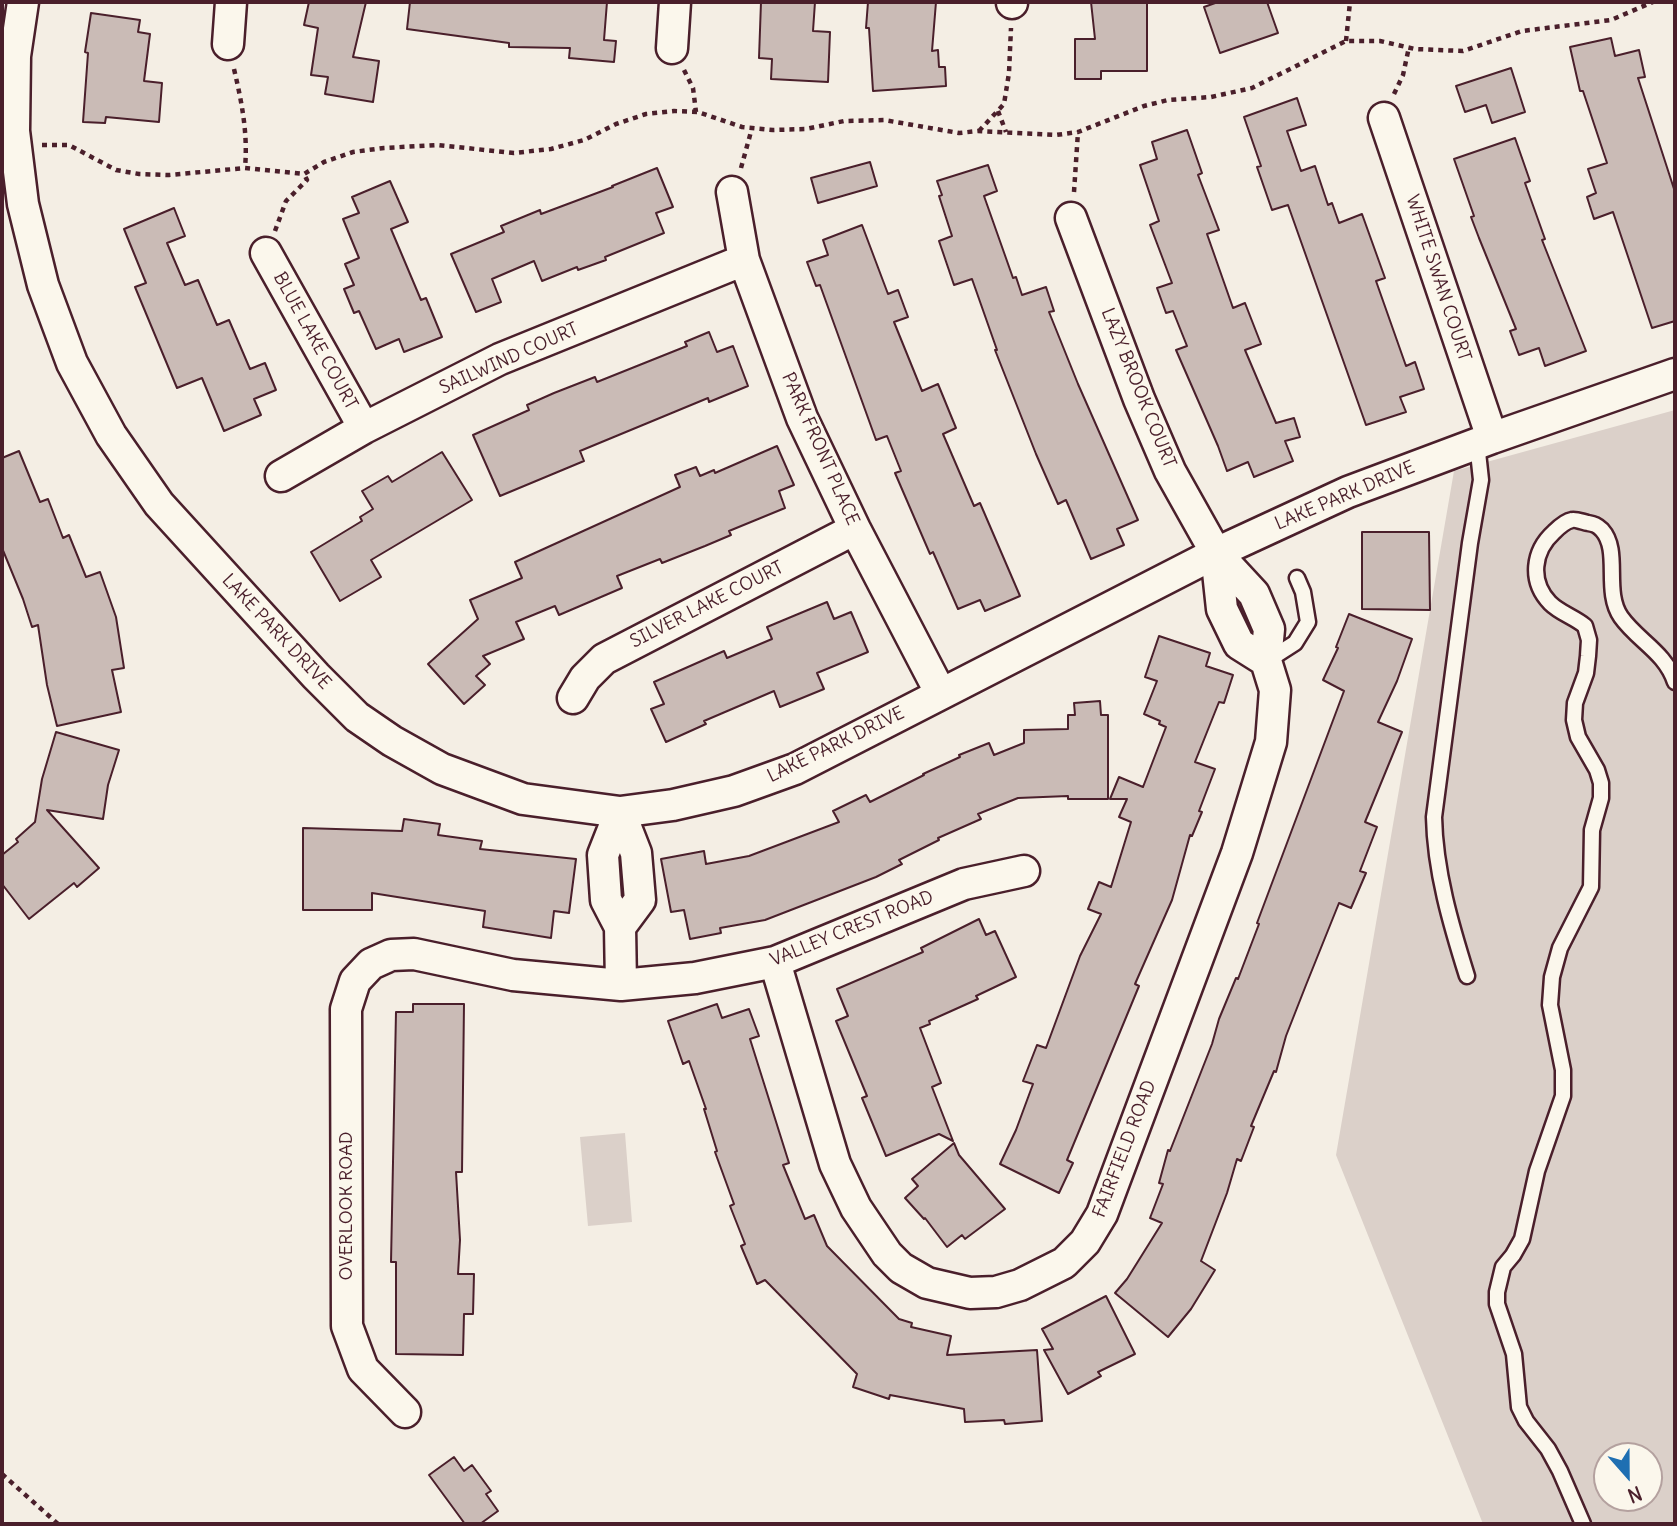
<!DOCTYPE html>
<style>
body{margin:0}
#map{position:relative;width:1677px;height:1526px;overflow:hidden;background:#f4eee4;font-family:Delius,sans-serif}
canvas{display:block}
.frame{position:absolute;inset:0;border:4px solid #4a1f2b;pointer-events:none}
.north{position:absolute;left:1593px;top:1442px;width:70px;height:70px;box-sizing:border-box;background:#fbf7ec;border:2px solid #b4a19f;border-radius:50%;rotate:159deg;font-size:19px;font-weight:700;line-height:28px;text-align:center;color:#4a1f2b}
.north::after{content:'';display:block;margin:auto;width:24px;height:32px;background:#1f6fb2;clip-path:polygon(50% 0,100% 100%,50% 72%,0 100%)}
</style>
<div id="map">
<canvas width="1677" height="1526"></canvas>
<div class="frame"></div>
<div class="north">N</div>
</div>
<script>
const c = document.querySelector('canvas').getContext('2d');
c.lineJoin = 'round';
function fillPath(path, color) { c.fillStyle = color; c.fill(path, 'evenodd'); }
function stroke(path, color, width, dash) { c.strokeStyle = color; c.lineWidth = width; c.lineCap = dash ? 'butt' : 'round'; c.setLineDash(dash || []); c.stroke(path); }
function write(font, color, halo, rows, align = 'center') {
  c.font = font + ' Delius,sans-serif'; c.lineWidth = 6; c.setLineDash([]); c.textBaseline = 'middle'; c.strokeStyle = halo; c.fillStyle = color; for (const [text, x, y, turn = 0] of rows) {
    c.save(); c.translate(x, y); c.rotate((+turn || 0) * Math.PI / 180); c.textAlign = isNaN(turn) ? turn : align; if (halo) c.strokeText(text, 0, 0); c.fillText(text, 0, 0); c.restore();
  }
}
const green = new Path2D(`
 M1675 410V1524H1483L1336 1155 1454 471ZM1607 1456H1649V1498H1607Z
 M625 1133 632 1222 588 1226 580 1137Z`);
const building = new Path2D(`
 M309 2H366L353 57 379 61 373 102 325 94 328 77 311 75 318 28 304 25Z
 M410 2H607L604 40 616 41 614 62 569 58 570 48 509 47V43L407 29Z
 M761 2H815L813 31 830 32 828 82 771 79 772 59 759 58Z
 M868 2H936L932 51 938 50 939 67H945L946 86 873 91 869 28H866Z
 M1091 2H1147V71H1101V79H1075V39H1095Z
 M1218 2H1267L1278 33 1220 53 1204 7Z
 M91 13 140 20 138 32 150 34 144 81 162 83 159 122 106 117 105 123 83 122 88 53 85 52Z
 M1611 38 1615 56 1639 50 1645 77 1638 78 1675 192V321L1652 328 1613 212 1594 219 1587 197 1596 193 1588 169 1607 163 1583 91H1580L1570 47Z
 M1511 68 1525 112 1492 123 1486 105 1465 112 1456 86Z
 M1297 98 1306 125 1287 131 1301 171 1315 166 1328 205 1332 203 1339 223 1362 214 1385 278 1376 281 1406 366 1415 362 1424 389 1400 397 1406 412 1366 425 1288 205 1272 210 1257 167 1261 166 1244 117Z
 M1187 130 1202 173 1198 175 1219 230 1207 234 1233 308 1245 303 1261 344 1245 350 1276 423 1294 418 1300 437 1285 441 1293 461 1254 477 1248 462 1227 471 1218 446 1176 350 1187 346 1173 311 1166 313 1157 288 1172 283 1150 225 1159 221 1140 165 1157 159 1152 142Z
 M1515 138 1530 181 1525 183 1545 239 1542 240 1586 351 1545 366 1539 348 1519 355 1510 331 1516 329 1479 238 1471 217 1474 216 1454 159Z
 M870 162 877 186 818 203 811 178Z
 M988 165 997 191 984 196 1013 278 1016 277 1022 295 1046 287 1054 311 1049 312 1078 384 1138 520 1117 529 1124 545 1091 559 1066 500 1058 504 1036 454 995 350H997L972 279 954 285 939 241 952 236 939 196 942 195 937 181Z
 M657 168 673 207 656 213 664 233 605 257 606 260 578 270 577 267 542 281 534 261 492 279 501 302 476 312 451 254 504 232 501 226 540 210 541 214 613 187 612 186Z
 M390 181 408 222 391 229 421 300 426 298 442 337 404 352 399 339 376 349 359 311 354 313 344 289 354 285 345 264 359 258 343 219 359 213 352 197Z
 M174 208 185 236 167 243 185 285 198 280 217 325 229 320 250 369 265 363 276 390 254 399 261 415 224 431 202 378 177 388 135 287 146 283 124 229Z
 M862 225 888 294 898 290 908 317 894 322 922 391 938 384 956 428 943 434 974 506 980 503 1020 596 985 611 980 600 958 609 933 552 930 554 895 473 901 471 887 436 876 440 820 285 816 286 807 262 828 255 823 240Z
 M709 332 717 352 733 346 748 386 709 402 708 398 580 451 584 461 500 496 473 435 529 410 527 405 554 393 595 377 597 382 687 346 685 342Z
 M777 446 794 485 779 491 785 508 729 531 731 535 705 546 662 563 660 559 617 576 622 588 559 615 555 606 516 622 524 639 483 656 490 664 476 676 485 685 464 704 428 664 478 619 470 600 522 578 515 562 680 487 675 475 696 467 700 476 714 470 715 473Z
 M19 451 40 502 48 499 63 538 69 535 86 577 100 572 116 617 124 668 112 670 121 712 57 726 47 685 38 625 32 627 23 599 2 548V458Z
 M442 452 472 500 371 560 381 577 340 601 311 552 362 521 360 517 373 509 362 491 388 476 392 482Z
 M1362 532H1429L1430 610 1362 609Z
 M827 602 834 619 851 612 868 652 817 673 824 689 780 707 774 691 704 721 706 724 666 742 651 709 664 704 654 682 724 651 727 658 772 639 767 627Z
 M1349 614 1412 639 1397 681 1378 722 1402 732 1365 822 1377 827 1360 871 1366 873 1351 908 1339 903 1306 985 1286 1036 1276 1072 1274 1071 1251 1126 1254 1127 1241 1161 1237 1159 1227 1193 1201 1261 1215 1270 1191 1309 1168 1337 1115 1293 1127 1279 1162 1223 1150 1218 1163 1184 1159 1183 1168 1150 1170 1151 1212 1044 1219 1019 1236 978 1238 979 1259 924 1257 923 1344 691 1323 680 1338 648 1336 647Z
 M1159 636 1210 653 1206 666 1233 675 1224 703 1219 702 1195 762 1215 769 1199 811 1202 812 1192 836 1190 835 1172 900 1135 984 1139 986 1067 1160 1073 1163 1059 1193 1000 1164 1016 1130 1033 1084 1023 1081 1037 1045 1046 1048 1080 956 1101 914 1088 909 1099 882 1111 887 1131 822 1119 817 1127 799H1110L1119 777 1143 787 1166 727 1159 724 1160 721 1144 714 1157 681 1145 677Z
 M1100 701 1101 715H1108V799H1068V796L1018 798 978 814 981 819 938 838 939 840 899 860 902 864 876 877 765 920 720 928 721 933 690 939 684 910 671 912 661 859 704 851 706 864 749 856 839 822 833 811 866 795 870 802 924 775 923 774 960 757 959 755 989 743 994 755 1024 743V730L1068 729V715H1075L1074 703Z
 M56 732 119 750 108 785 103 819 47 810 99 868 77 887 74 883 29 919 2 884V855L18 842 16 839 35 822 42 779Z
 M404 819 440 824 438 835 482 841 480 849 576 859 569 913 554 911 551 938 483 927 485 911 372 893V910H303V828L402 831Z
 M979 919 986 935 995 931 1016 977 976 996 978 999 929 1021 930 1024 920 1028 941 1083 932 1087 953 1141 939 1134 886 1156 862 1098 867 1096 836 1021 848 1016 837 989 923 952 921 948Z
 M413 1004H464L462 1172H456L460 1240 458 1274H474L473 1314H464L463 1355 396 1354V1262H391L396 1012H413Z
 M717 1004 722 1018 749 1009 759 1036 750 1039 789 1163 783 1165 805 1219 814 1215 827 1246 899 1319 912 1323 911 1327 951 1336 947 1355 1037 1350 1042 1421 1005 1424 1004 1420 965 1422 964 1409 890 1395 889 1399 853 1387 857 1374 765 1280 757 1284 741 1246 745 1244 730 1206 734 1204 715 1152 717 1151 704 1109H706L689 1061 683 1064 668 1021Z
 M954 1143 959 1155 1005 1209 965 1239 962 1235 947 1247 925 1218 924 1219 905 1198 918 1186 912 1179Z
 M1106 1296 1135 1354 1098 1372 1101 1376 1068 1394 1044 1350 1053 1349 1042 1329Z
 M454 1457 464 1471 472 1465 491 1491 486 1494 498 1511 480 1524H465L429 1475Z`);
const path = new Path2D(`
 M1346 41 1350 2
 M234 69C242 103 248 134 245 168
 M684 70 693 88 696 112
 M1394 94 1403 75 1409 47
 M998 111 1006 132
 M979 131 1004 104 1009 73 1011 28
 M42 145H69L116 170 139 174 169 175 245 168 304 174 324 162 353 152 384 148 437 145 514 153 551 149 584 140 616 124 646 114 674 111 698 112 742 127 773 130 806 129 844 121 884 120 959 133 978 131 1056 135 1078 132 1144 106 1168 100 1211 97 1252 88 1346 41H1380L1415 49 1463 51 1522 31 1611 20 1653 2
 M741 168 752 128
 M1074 192 1078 132
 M275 231 286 201 307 180 304 174
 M2 1474 58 1524`);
const service = new Path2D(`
 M1267 661 1295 643 1308 622 1303 592 1297 578
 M1467 976C1451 925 1435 871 1434 817L1470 543 1481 480 1477 443
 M1583 1524 1560 1471 1548 1449 1526 1421 1519 1407 1514 1354 1497 1304V1292L1503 1267 1513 1255 1522 1239 1537 1171 1563 1096V1070L1550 1005 1552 977 1560 948 1591 887 1592 830 1601 798V783L1597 770 1578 737 1574 720 1575 703 1586 673 1588 656 1589 640 1585 626C1574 617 1560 613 1550 603 1529 581 1533 551 1554 532 1558 528 1566 521 1572 520 1576 519 1583 522 1588 523 1594 524 1597 525 1602 530 1621 551 1603 591 1621 617 1638 641 1665 652 1675 682`);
const minor = new Path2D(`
 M23 2 15 56 14 131 23 204 43 285 72 363 111 435 159 504 316 676 357 717 392 741 442 769 523 799 620 812 673 805 734 791 795 769 1216 553 1348 492 1492 438 1675 374
 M1012 2V3
 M228 44 231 2
 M672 48 675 2
 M1384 118 1492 438
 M732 192 744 260 802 418 855 529 941 694
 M266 253 364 428
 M281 476 364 428 500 359 744 260
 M1216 553 1222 609 1239 644 1266 661
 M573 698 585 678 604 659 855 529
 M620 812 603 855 606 900 620 927 621 985
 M620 812 636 853 640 900 620 927
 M775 962 835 1164 856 1208 887 1254 901 1268 927 1283 970 1293 996 1292 1020 1285 1064 1263 1085 1242 1102 1214 1237 853 1271 742 1275 690 1266 661 1269 629 1254 594 1216 553 1170 471 1139 399 1071 218
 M405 1412 363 1369 347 1326 346 1009 355 981 371 964 391 955 414 954 513 975 621 985 695 978 775 962 964 884 1024 871`);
const streetNames = [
 ["WHITE SWAN COURT",1438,278,72],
 ["BLUE LAKE COURT",315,341,61],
 ["SAILWIND COURT",509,359,-24],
 ["LAZY BROOK COURT",1138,388,68],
 ["PARK FRONT PLACE",820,449,66],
 ["LAKE PARK DRIVE",1345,496,-23],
 ["SILVER LAKE COURT",707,605,-27],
 ["LAKE PARK DRIVE",276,632,47],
 ["LAKE PARK DRIVE",836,745,-26],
 ["VALLEY CREST ROAD",852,929,-22],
 ["FAIRFIELD ROAD",1125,1149,-69],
 ["OVERLOOK ROAD",347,1206,-90]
];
fillPath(green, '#dbd0c9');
fillPath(building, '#cabbb6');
stroke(building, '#4a1f2b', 2);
stroke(service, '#4a1f2b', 19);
stroke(minor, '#4a1f2b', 35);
stroke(path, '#4a1f2b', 4.5, [5, 5]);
stroke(service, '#fbf7ec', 14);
stroke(minor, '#fbf7ec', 30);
write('18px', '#4a1f2b', '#fbf7ec', streetNames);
</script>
